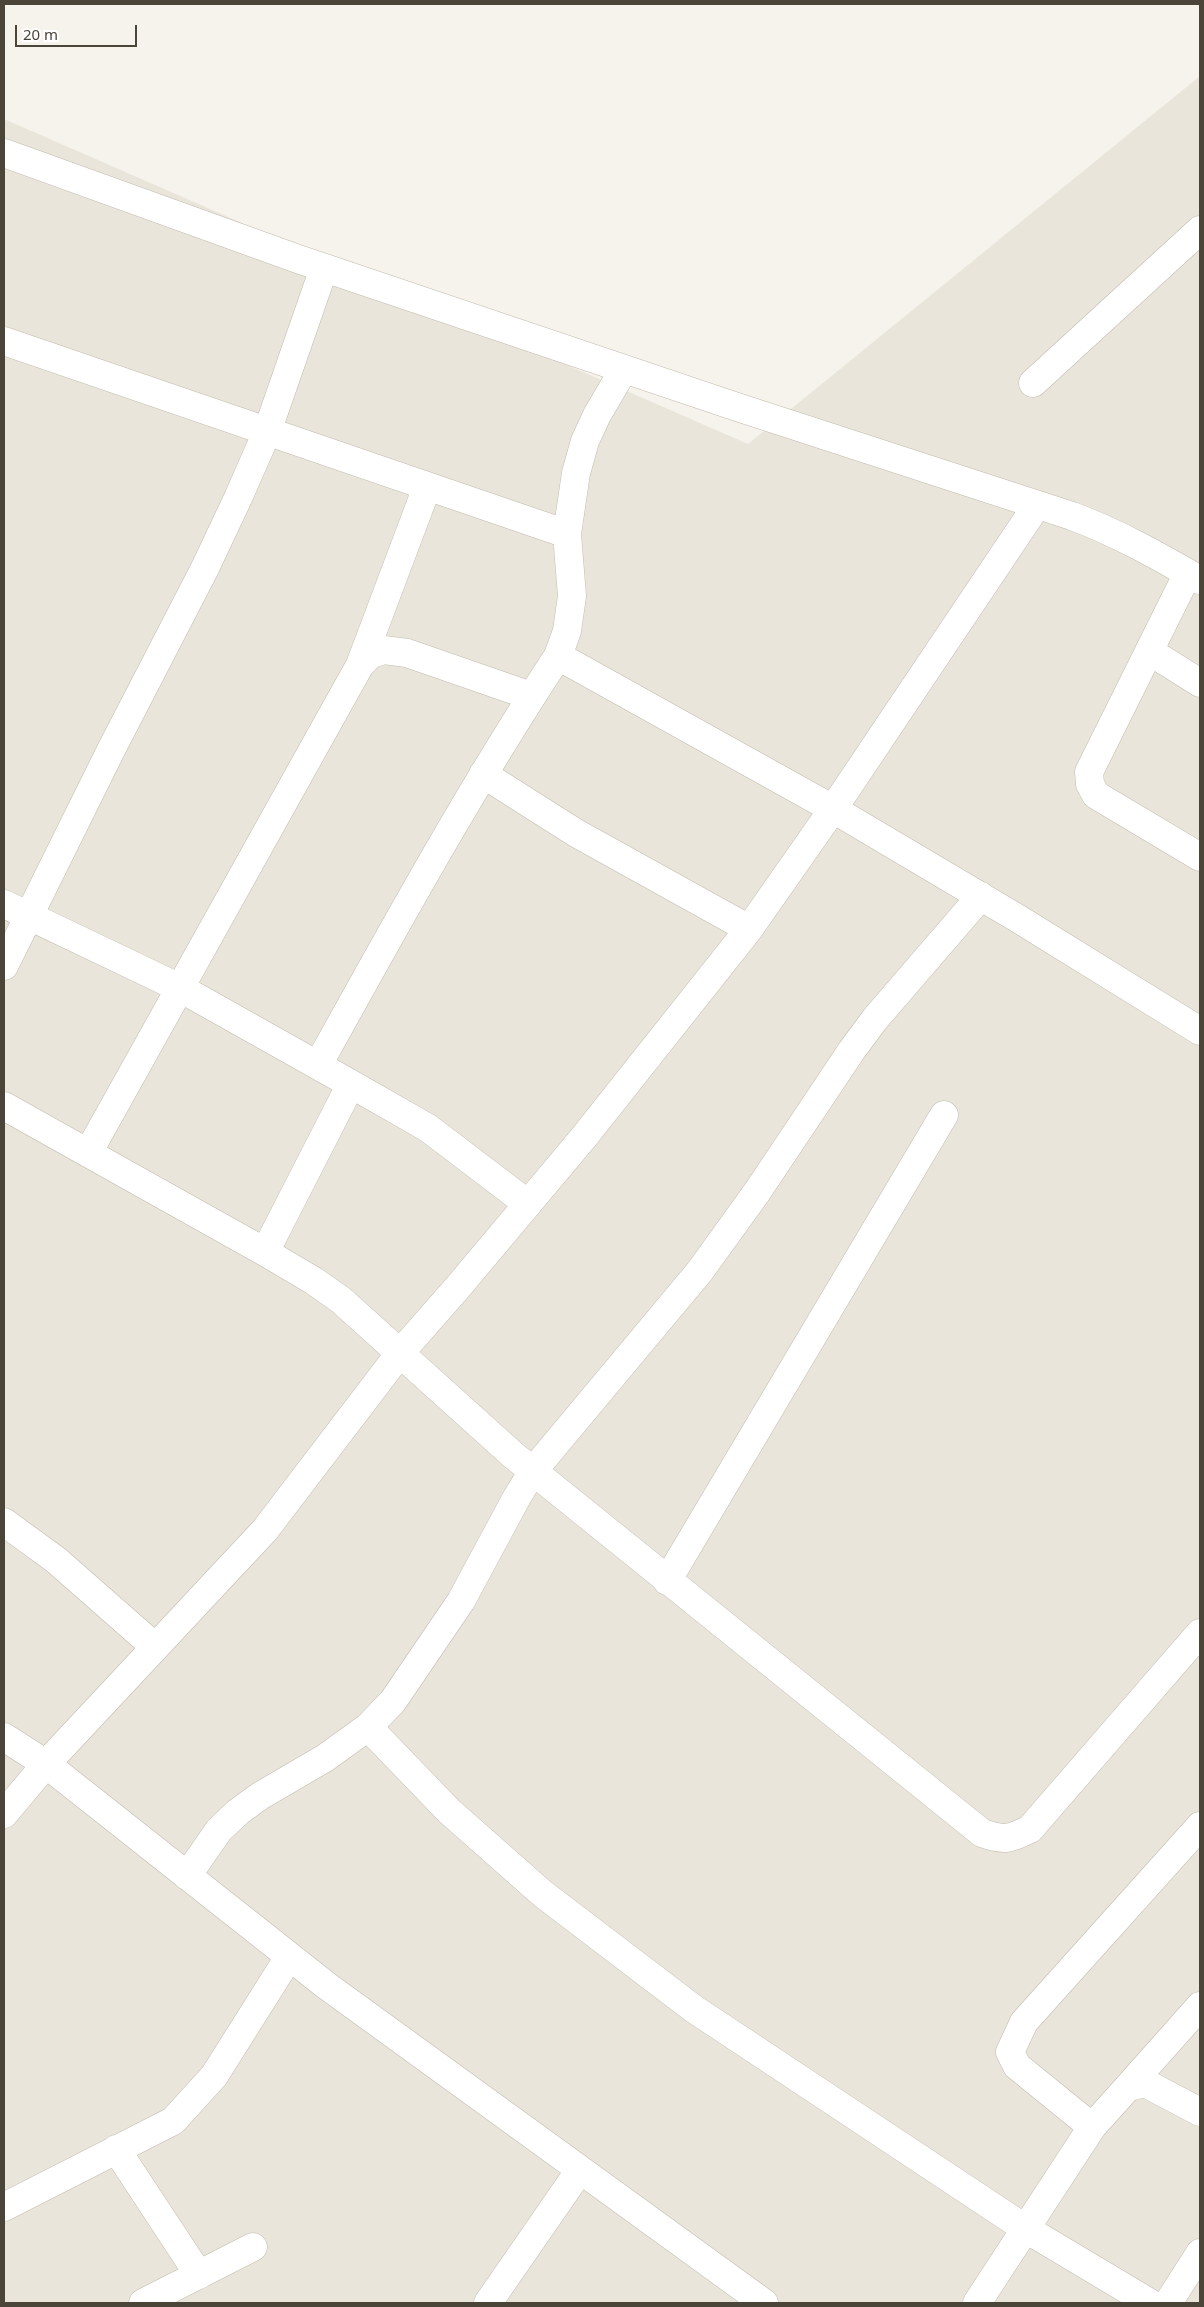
<!DOCTYPE html>
<style>
body{margin:0}
#map{position:relative;width:1204px;height:2307px;overflow:hidden;background:#f6f3ec;font-family:"Noto Sans",sans-serif}
canvas{display:block}
.frame{position:absolute;inset:0;border:5px solid #4b4439;pointer-events:none}
.scale{position:absolute;left:15px;top:25px;width:122px;height:22px;box-sizing:border-box;border:2px solid #4b4439;border-top:0;padding-left:6px;font-size:15px;line-height:18px;white-space:nowrap;color:#4b4439;-webkit-text-stroke:4px #fff;paint-order:stroke}
</style>
<div id="map">
<canvas width="1204" height="2307"></canvas>
<div class="frame"></div>
<div class="scale">20 m</div>
</div>
<script>
const c = document.querySelector('canvas').getContext('2d');
c.lineJoin = 'round';
function fillPath(path, color) { c.fillStyle = color; c.fill(path, 'evenodd'); }
function stroke(path, color, width, dash) { c.strokeStyle = color; c.lineWidth = width; c.lineCap = dash ? 'butt' : 'round'; c.setLineDash(dash || []); c.stroke(path); }
const residential = new Path2D(`
 M1200 76V2303H4V119L748 444Z`);
const minor = new Path2D(`
 M4 153 298 259 734 406 1072 516C1118 533 1158 556 1200 580
 M4 341 567 534
 M1033 383 1200 230
 M1188 573 1089 772 1090 784 1096 795 1200 857
 M1149 651 1200 683
 M558 656 833 809 1017 918 1200 1031
 M360 665 427 487
 M483 774 576 833 749 929
 M4 904 180 988 351 1084 428 1128 528 1204
 M4 966 111 750 205 568 238 498 267 432 324 268
 M318 1065C395 926 471 788 558 656L567 631 572 596 567 534 576 473 585 441 597 415 624 369
 M4 1106 265 1252 314 1281 341 1300 513 1455 982 1833C1004 1841 1010 1839 1030 1829L1200 1633
 M88 1153 360 665 371 654 384 650 407 653 531 696
 M265 1252 351 1084
 M4 1522 56 1560 155 1647
 M667 1581 944 1115
 M368 1727 449 1811 543 1894 694 2009 1026 2229 1150 2303
 M4 1737 46 1764 327 1986 764 2303
 M4 1814 46 1764 265 1530 400 1353 458 1287 584 1137 749 929 833 809 1037 505
 M187 1876 219 1830 238 1812 260 1796 325 1758 368 1727 393 1701 461 1601 517 1497 533 1471 700 1271 757 1192 852 1050 875 1019 981 896
 M1128 2087 1200 2006
 M1092 2127 1017 2066 1010 2052 1024 2022 1200 1826
 M116 2149 199 2275
 M4 2207 173 2121 214 2076 289 1957
 M143 2303 253 2247
 M488 2303 580 2170
 M977 2303 1092 2127 1128 2087 1145 2083 1200 2112
 M1168 2303 1200 2253`);
fillPath(residential, '#eae5da');
stroke(minor, '#c2bbae', 29);
stroke(minor, '#fff', 28);
</script>
